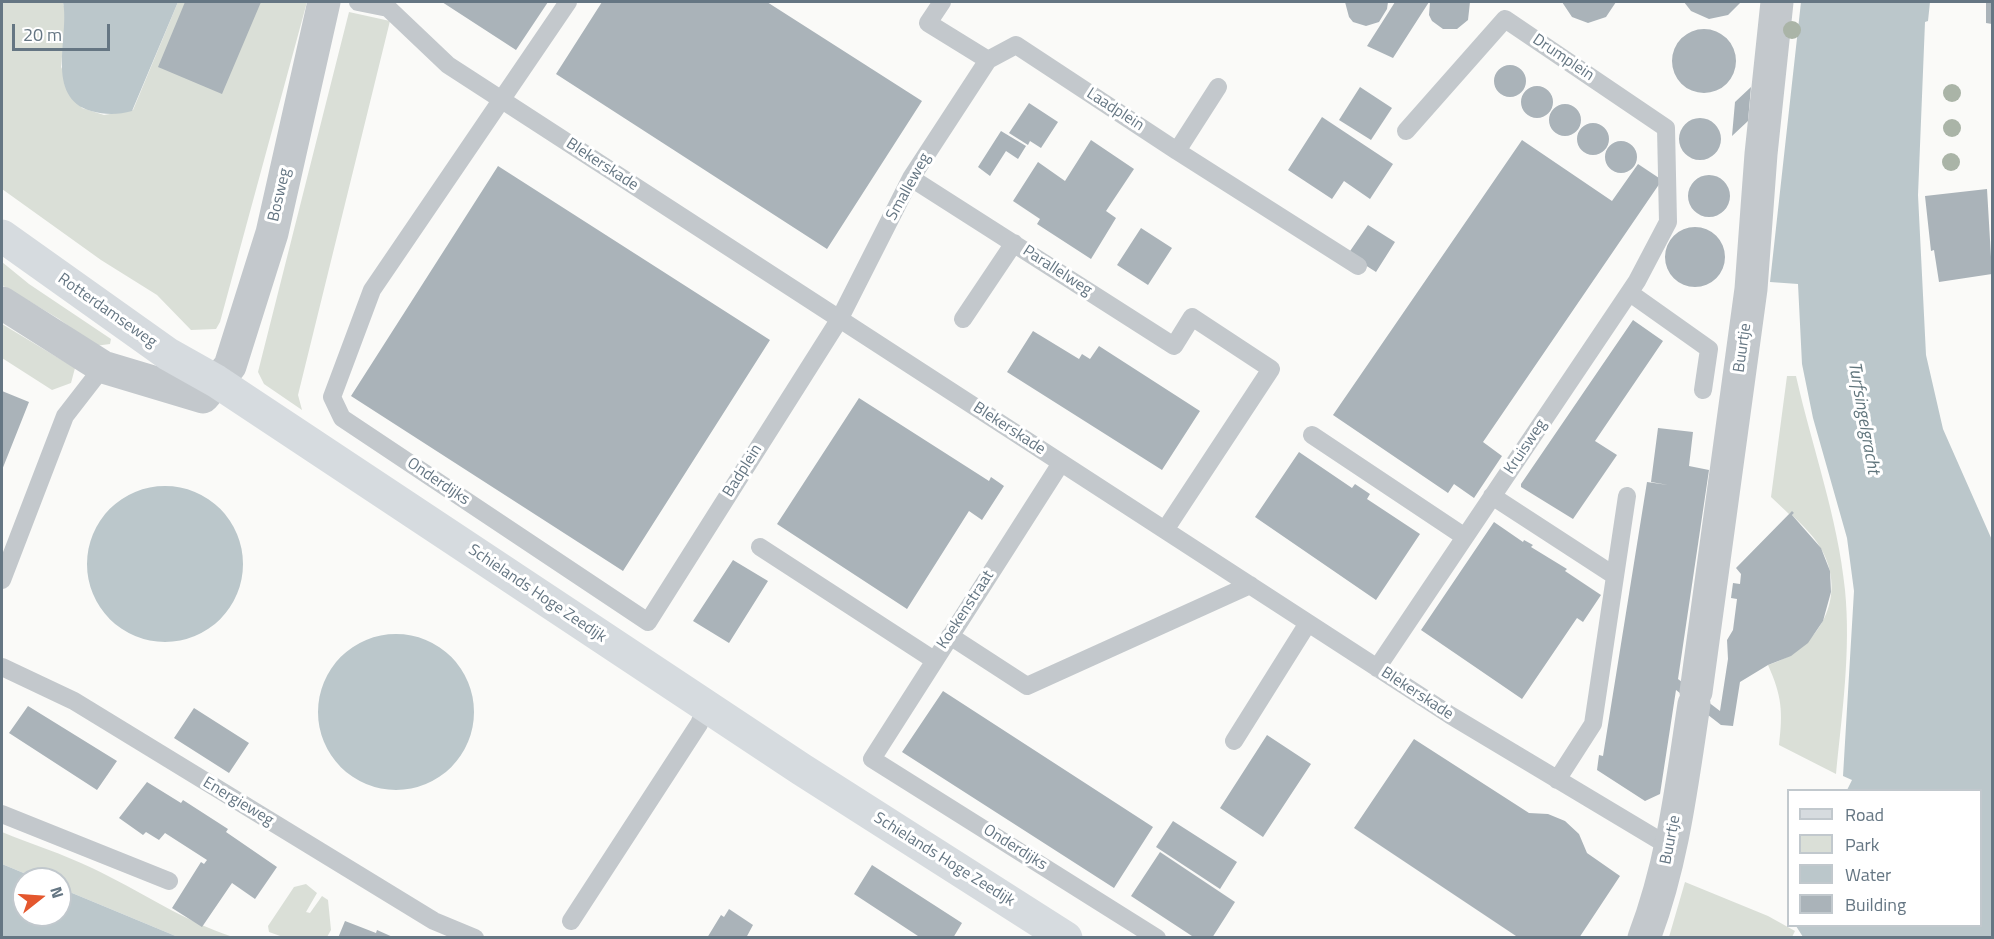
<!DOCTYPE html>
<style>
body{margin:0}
#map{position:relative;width:1994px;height:939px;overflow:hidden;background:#fafaf8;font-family:"Titillium Web",sans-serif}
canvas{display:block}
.frame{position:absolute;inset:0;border:3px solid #657683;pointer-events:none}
.legend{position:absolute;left:1787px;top:789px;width:195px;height:138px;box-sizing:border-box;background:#fff;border:2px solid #c1c8cd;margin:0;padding:8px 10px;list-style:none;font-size:18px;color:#657683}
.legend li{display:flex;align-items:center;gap:12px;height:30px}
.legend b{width:30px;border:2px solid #c1c8cd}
.north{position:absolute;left:12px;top:867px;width:60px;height:60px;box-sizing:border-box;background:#fff;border:2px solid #c1c8cd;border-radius:50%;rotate:73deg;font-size:16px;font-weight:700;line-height:24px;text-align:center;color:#657683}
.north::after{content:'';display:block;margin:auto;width:21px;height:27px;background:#e4572e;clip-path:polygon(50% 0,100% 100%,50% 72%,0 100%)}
.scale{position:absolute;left:12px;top:24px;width:98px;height:27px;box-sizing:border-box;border:3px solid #657683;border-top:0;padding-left:8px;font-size:18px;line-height:21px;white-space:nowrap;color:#657683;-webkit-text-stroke:4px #fff;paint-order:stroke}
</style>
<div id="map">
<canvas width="1994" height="939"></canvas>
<div class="frame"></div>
<ul class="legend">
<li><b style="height:8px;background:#d6dbdf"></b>Road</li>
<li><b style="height:16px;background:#dadfd7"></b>Park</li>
<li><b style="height:16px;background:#bbc7cb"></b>Water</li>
<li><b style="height:16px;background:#aab3b9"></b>Building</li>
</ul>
<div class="north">N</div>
<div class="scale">20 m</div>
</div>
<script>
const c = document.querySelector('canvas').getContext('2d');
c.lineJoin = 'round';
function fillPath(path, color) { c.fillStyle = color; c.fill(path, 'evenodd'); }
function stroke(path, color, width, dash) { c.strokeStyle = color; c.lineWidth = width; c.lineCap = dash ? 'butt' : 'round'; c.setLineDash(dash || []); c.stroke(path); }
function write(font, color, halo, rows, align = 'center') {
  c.font = font + ' "Titillium Web",sans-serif'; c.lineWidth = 6; c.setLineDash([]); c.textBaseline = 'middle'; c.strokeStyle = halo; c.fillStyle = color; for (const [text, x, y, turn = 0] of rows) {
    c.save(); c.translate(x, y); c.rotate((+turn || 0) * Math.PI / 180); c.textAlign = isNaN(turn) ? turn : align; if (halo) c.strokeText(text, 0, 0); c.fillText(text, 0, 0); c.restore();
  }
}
const green = new Path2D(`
 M2 2H63L66 16 61 67 82 108 104 115 133 110 178 2H307L220 322 216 329 191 330 157 295 101 260 2 189Z
 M349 12 390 21 298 395 302 410 264 384 258 372Z
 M2 262 29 284 111 339 110 344 95 346 59 319 2 285Z
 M2 324 75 368 71 383 52 390 2 358Z
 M1787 376H1796C1812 447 1838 518 1845 590 1851 651 1842 714 1836 774L1779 745C1783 712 1782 696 1768 665 1818 650 1850 596 1820 547 1813 535 1802 525 1792 515L1794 513 1789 514 1771 497Z
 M2 832C31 844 63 854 92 868 139 890 183 921 233 937H178L60 888V879H38L2 864Z
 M1685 882 1768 916 1795 931 1792 937H1669Z
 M306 884 317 893 306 912 310 913 322 896 328 900 331 930 327 937H283L269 932 268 926 294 887Z`);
const water = new Path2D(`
 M63 2H178L132 111C118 115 105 115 91 111 44 97 70 36 63 2Z
 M1801 2H1930L1928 21 1925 22 1918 195 1926 355 1943 429 1992 540V937H1803L1796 926H1980V790H1847L1852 780 1843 776 1854 591 1847 538 1813 418 1802 364 1798 284 1770 282Z
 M87 564a78 78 0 1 1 156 0a78 78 0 1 1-156 0Z
 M318 712a78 78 0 1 1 156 0a78 78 0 1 1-156 0Z
 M2 864 38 879H24V915H60V888L178 937H2Z`);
const building = new Path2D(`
 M185 2H261L222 94 158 67Z
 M442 2H548L516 50Z
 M602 2H767L922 101 827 249 556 74Z
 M1345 2H1388L1387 9 1379 22 1366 26 1353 22 1349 17Z
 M1395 2H1429L1393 58 1367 46Z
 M1430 2H1470L1468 20 1457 29H1443L1432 21 1429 15Z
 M1562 2H1616L1606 17 1588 23 1572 17Z
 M1684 2H1741L1728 15 1709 19 1691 11Z
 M1986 2H1992V24L1986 23Z
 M1672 61a32 32 0 1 1 64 0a32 32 0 1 1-64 0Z
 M1494 81a16 16 0 1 1 32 0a16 16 0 1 1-32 0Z
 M1521 102a16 16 0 1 1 32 0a16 16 0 1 1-32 0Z
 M1360 87 1392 108 1371 140 1339 120Z
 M1751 87 1748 121 1732 136 1735 102Z
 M1029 103 1058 122 1041 148 1030 141 1028 145 1009 133Z
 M1549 120a16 16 0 1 1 32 0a16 16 0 1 1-32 0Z
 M1322 117 1393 164 1370 199 1344 181 1332 199 1288 170Z
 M1679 139a21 21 0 1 1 42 0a21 21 0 1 1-42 0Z
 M1577 139a16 16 0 1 1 32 0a16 16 0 1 1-32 0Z
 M1001 131 1026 146 1018 159 1006 151 990 176 978 167Z
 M1091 140 1134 169 1106 211 1116 218 1091 259 1037 224 1040 219 1013 201 1038 162 1065 181Z
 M1522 140 1612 201 1638 164 1662 180 1483 442 1502 456 1474 498 1454 484 1448 493 1333 415Z
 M1605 157a16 16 0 1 1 32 0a16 16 0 1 1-32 0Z
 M498 166 770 340 623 571 351 396Z
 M1688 196a21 21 0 1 1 42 0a21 21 0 1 1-42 0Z
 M1987 189 1992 274 1939 282 1934 250 1931 251 1925 196Z
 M1368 225 1395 242 1376 272 1348 254Z
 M1665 257a30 30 0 1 1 60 0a30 30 0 1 1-60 0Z
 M1141 228 1172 248 1148 285 1117 265Z
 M1633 320 1663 341 1595 441 1617 455 1573 519 1521 487V484Z
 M1033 331 1079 359 1082 354 1090 359 1099 346 1200 411 1162 470 1007 372Z
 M2 391 29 402 2 470Z
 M859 398 989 481 991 477 1004 486 982 520 969 511 907 609 777 524Z
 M1658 428 1693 432 1689 466 1709 470 1678 679 1720 711 1728 659 1727 640 1733 630 1737 599 1731 598 1733 583 1740 584 1741 574 1736 568 1792 511 1794 513 1792 515 1821 548 1830 571 1831 592 1823 621 1808 643 1791 656 1768 665 1740 682 1733 726 1721 725 1676 690 1660 794 1645 801 1597 770 1599 755 1603 756 1647 482 1668 485 1651 482Z
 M1299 452 1352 488 1355 484 1370 494 1367 499 1420 534 1376 600 1255 517Z
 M1494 522 1523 542 1524 540 1533 545 1531 547 1567 569 1565 571 1601 595 1583 622 1577 618 1522 699 1421 630Z
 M733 560 768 581 729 643 693 621Z
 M943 691 1153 827 1114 888 902 752Z
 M28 706 117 761 97 790 9 733Z
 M194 708 249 743 229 773 174 738Z
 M1267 735 1311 764 1263 837 1220 808Z
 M1414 739 1529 813 1548 814 1565 821 1579 834 1587 853 1620 876 1579 938H1519L1354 828Z
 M147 782 181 803 183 800 228 829 226 832 277 867 255 899 232 883 202 927 172 908 201 862 204 864 207 860 165 833 159 840 146 832 143 835 119 818Z
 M1173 821 1237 862 1220 889 1156 847Z
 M1160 852 1235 902 1212 938H1195L1131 896Z
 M872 865 962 923 953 938H921L854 894Z
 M729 909 753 925 746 938H707L721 915 724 917Z
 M345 921 376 933 377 930 395 938H338Z`);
const service = new Path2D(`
 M358 2 388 8 448 65 502 100 1450 715 1672 848
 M568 2 372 290 332 397 342 418 648 622 839 320 911 178 988 60 1016 45 1177 151 1218 87
 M942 2 928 23 988 60
 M1177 151 1358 266
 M911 178 1174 346 1192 317 1271 369 1165 530
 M1630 293 1709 349 1703 390
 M963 319 1014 243
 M1312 435 1465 537
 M1061 463 872 759 1157 938
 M1492 496 1615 576
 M760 547 934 660
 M2 580 65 416 103 367
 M950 636 1027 686 1250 585
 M2 667 74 701 434 921 475 938
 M1377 668 1637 281 1668 222 1666 128 1505 19 1406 131
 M1234 741 1308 623
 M1557 780 1593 724 1627 496
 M2 814 169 881
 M571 921 699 724 707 705`);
const minor = new Path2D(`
 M2 303 103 367 203 397 230 366 272 233 324 2
 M1696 692 1751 289 1761 154 1777 2
 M1644 938C1673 862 1682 783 1694 704`);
const secondary = new Path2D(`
 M2 236 168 354 216 381 801 769 1066 938`);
const trees = [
 [1792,30],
 [1952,93],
 [1952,128],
 [1951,162]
];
const streetNames = [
 ["Drumplein",1563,58,34],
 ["Laadplein",1115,110,33],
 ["Blekerskade",602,165,33],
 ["Smalleweg",909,187,-61],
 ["Bosweg",280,195,-77],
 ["Parallelweg",1057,271,33],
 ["Rotterdamseweg",107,311,35],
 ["Buurtje",1743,348,-82],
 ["Blekerskade",1009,429,33],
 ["Kruisweg",1526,447,-56],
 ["Badplein",743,471,-58],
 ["Onderdijks",438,482,34],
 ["Schielands Hoge Zeedijk",537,594,34],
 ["Koekenstraat",966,610,-57],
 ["Blekerskade",1417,694,33],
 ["Energieweg",238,802,31],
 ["Buurtje",1671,840,-79],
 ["Onderdijks",1015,848,32],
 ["Schielands Hoge Zeedijk",944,860,32]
];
const waterNames = [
 ["Turfsingelgracht",1863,418,80]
];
fillPath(green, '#dadfd7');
fillPath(water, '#bbc7cb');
fillPath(building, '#aab3b9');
stroke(service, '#c3c8cc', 18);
stroke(minor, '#c3c8cc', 33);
stroke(secondary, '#d6dbdf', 33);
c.fillStyle = '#aab4a7';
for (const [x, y] of trees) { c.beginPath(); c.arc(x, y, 9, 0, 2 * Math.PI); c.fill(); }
write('16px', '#657683', '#fff', streetNames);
write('italic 18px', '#60757c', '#fff', waterNames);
</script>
